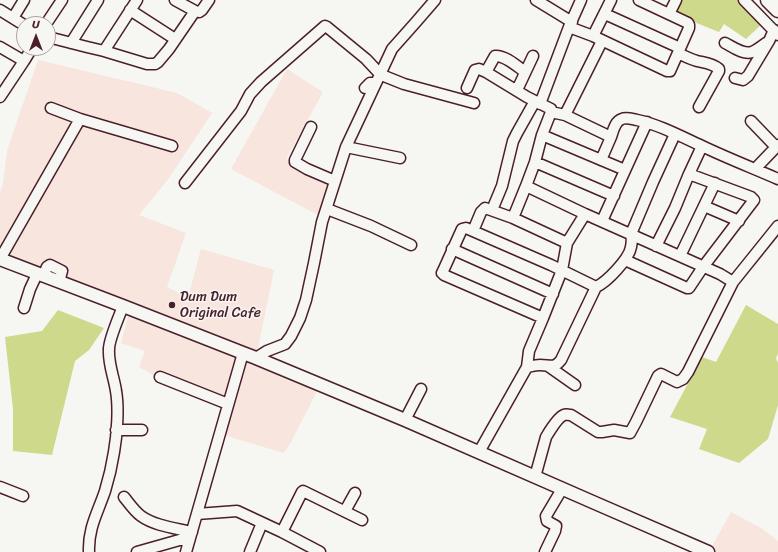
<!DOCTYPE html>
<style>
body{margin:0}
#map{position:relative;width:778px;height:552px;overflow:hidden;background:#f6f6f2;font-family:Sriracha,sans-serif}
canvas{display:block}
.north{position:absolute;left:16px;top:16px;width:40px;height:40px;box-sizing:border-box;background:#f6f6f2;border:1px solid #b1a0a2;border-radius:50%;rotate:0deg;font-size:11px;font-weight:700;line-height:16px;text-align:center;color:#4a1f2b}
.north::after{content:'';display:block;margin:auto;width:14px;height:18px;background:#4a1f2b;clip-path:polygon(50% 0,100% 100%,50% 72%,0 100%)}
</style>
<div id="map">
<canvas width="778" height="552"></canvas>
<div class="north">U</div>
</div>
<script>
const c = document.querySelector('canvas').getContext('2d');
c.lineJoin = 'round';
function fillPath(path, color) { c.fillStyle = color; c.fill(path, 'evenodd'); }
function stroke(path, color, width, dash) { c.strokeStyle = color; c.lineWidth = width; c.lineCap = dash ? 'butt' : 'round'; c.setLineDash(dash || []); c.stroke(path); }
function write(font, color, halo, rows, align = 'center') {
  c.font = font + ' Sriracha,sans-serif'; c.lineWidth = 3; c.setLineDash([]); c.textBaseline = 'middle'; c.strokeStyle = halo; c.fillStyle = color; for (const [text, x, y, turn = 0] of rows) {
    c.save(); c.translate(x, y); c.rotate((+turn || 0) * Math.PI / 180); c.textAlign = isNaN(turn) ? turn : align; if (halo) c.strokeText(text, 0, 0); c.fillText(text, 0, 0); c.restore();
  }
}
const built = new Path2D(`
 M38 60 177 93 212 113 169 178 139 215 186 233 167 287 188 298 201 249 274 270 256 358 318 389 291 442 284 453 217 433 225 402 166 382 139 367 145 351 121 343 132 302 0 252V193L3 184 7 151Z
 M287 69 323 92 286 159 334 179 318 215 231 169Z
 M731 512 761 528 778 541V552H709Z`);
const green = new Path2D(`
 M681 0H742L764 22 746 39 724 24 719 32 674 14Z
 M746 305 778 324V354L776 358 778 363V405L768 439 739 463 699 449 707 429 670 417 702 357 716 362Z
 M58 310 104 328 89 350 75 361 52 455 13 451V409L5 337 42 331Z`);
const minor = new Path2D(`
 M175 0 195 11 199 12 202 10 209 0
 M536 0 572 22
 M744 0 778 35
 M0 10 24 25
 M130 10 175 39
 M605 14 680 48
 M669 14 676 0
 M13 18 24 0
 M46 24 62 0
 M569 27 593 36 667 71H670L689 28V25L688 23 639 0
 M593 36 611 0
 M48 37 87 47 104 51 147 64H155L158 62 169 49 195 11
 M71 43 98 0
 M725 43C733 47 743 55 752 52 757 50 762 46 766 43
 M0 47 24 61
 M104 51 137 0
 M678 53C684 56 690 59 697 61 705 63 712 63 719 69V71L699 107
 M486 72 527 97 551 109V112L565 115 611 137C613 131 615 121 622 119 626 117 632 119 637 120 660 125 680 136 702 146 727 158 753 168 778 179
 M735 78 743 80 748 76 769 41 774 30
 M365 88 370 83H376
 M467 88 475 70 479 69 486 72 495 56C505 55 518 67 525 72
 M517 90 533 56
 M0 97 24 61 32 48
 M540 104 569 27 581 0
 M51 108 80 119 172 146
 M551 112 542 135 535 162 526 186 585 214 720 274 733 282
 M565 115 602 41
 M751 121 776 147
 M311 127 295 160V162L307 169 335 181
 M542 135 625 170
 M346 147 400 158
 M601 160 611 137
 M535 162 614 196
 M755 169 778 145
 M689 174 702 146
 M185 183 241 111 250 94 261 82 325 26 327 27 366 59 380 74 384 76 404 84 474 103
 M704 206 739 221
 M327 209 371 226 411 245
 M492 210 502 186 513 141 517 133 535 101
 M513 218 567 243 562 270 543 318
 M602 221 647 122
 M473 231 481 212 485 208 513 218 526 186
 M567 243 585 214
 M452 249 553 294
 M680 256 704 206 715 183
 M0 259 80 119
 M625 260 687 288H689L703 267 754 200 751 197 689 174 675 208 656 246
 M43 276 47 267 50 265 62 271 59 282
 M24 308 30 289 37 274
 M256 358 267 351 285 344 291 336 300 318 306 300 314 263 322 222 346 147 392 49 416 22 435 0
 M548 366 575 385
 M527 367C532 366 536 365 540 365 550 365 554 369 561 360L596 287C607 282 629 259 631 247 632 242 632 238 631 234L653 182 675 134
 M160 377 228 404
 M405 420 421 389
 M116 430H142
 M479 452 527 367 529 351 543 318 444 275 442 273 443 271 462 229 466 228 551 265 596 287
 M535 477 546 437C549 432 558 417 564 415 566 414 568 415 571 415L598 432H602L614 430 630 433 636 422 658 376 661 374 677 382 683 379 688 372 733 282 778 226
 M0 487 23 496
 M124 497C129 503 134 511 141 516 155 526 175 528 192 532
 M345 511 355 493
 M197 514 237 511 282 532 320 552
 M282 532 302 492 303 491 362 520
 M89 552C88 528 98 512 105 491 109 478 112 465 114 452 117 435 119 408 116 391 114 377 108 364 109 349 109 339 119 317 123 306
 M137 552 190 537
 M186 552 243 353
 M250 552 262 523
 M545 552 555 531 556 526 547 521 546 516 562 489`);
const major = new Path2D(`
 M0 259 123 306 243 353 256 358 405 420 595 503 708 552`);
const highway = new Path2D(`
 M768 0 778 10`);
const markers = [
 [172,305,4,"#4a1f2b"]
];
const poiNames = [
 ["Dum Dum",180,297],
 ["Original Cafe",180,313]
];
fillPath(built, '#f7e5de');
fillPath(green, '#ced98c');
stroke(minor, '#4a1f2b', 13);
stroke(major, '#4a1f2b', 15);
stroke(highway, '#4a1f2b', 17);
stroke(minor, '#f6f6f2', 10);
stroke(major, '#f6f6f2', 12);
stroke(highway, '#f6f6f2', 14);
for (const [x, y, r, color] of markers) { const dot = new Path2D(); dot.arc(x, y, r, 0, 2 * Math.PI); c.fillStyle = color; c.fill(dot); stroke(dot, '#f6f6f2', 1.5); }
write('14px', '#4a1f2b', '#f6f6f2', poiNames, 'left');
</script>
